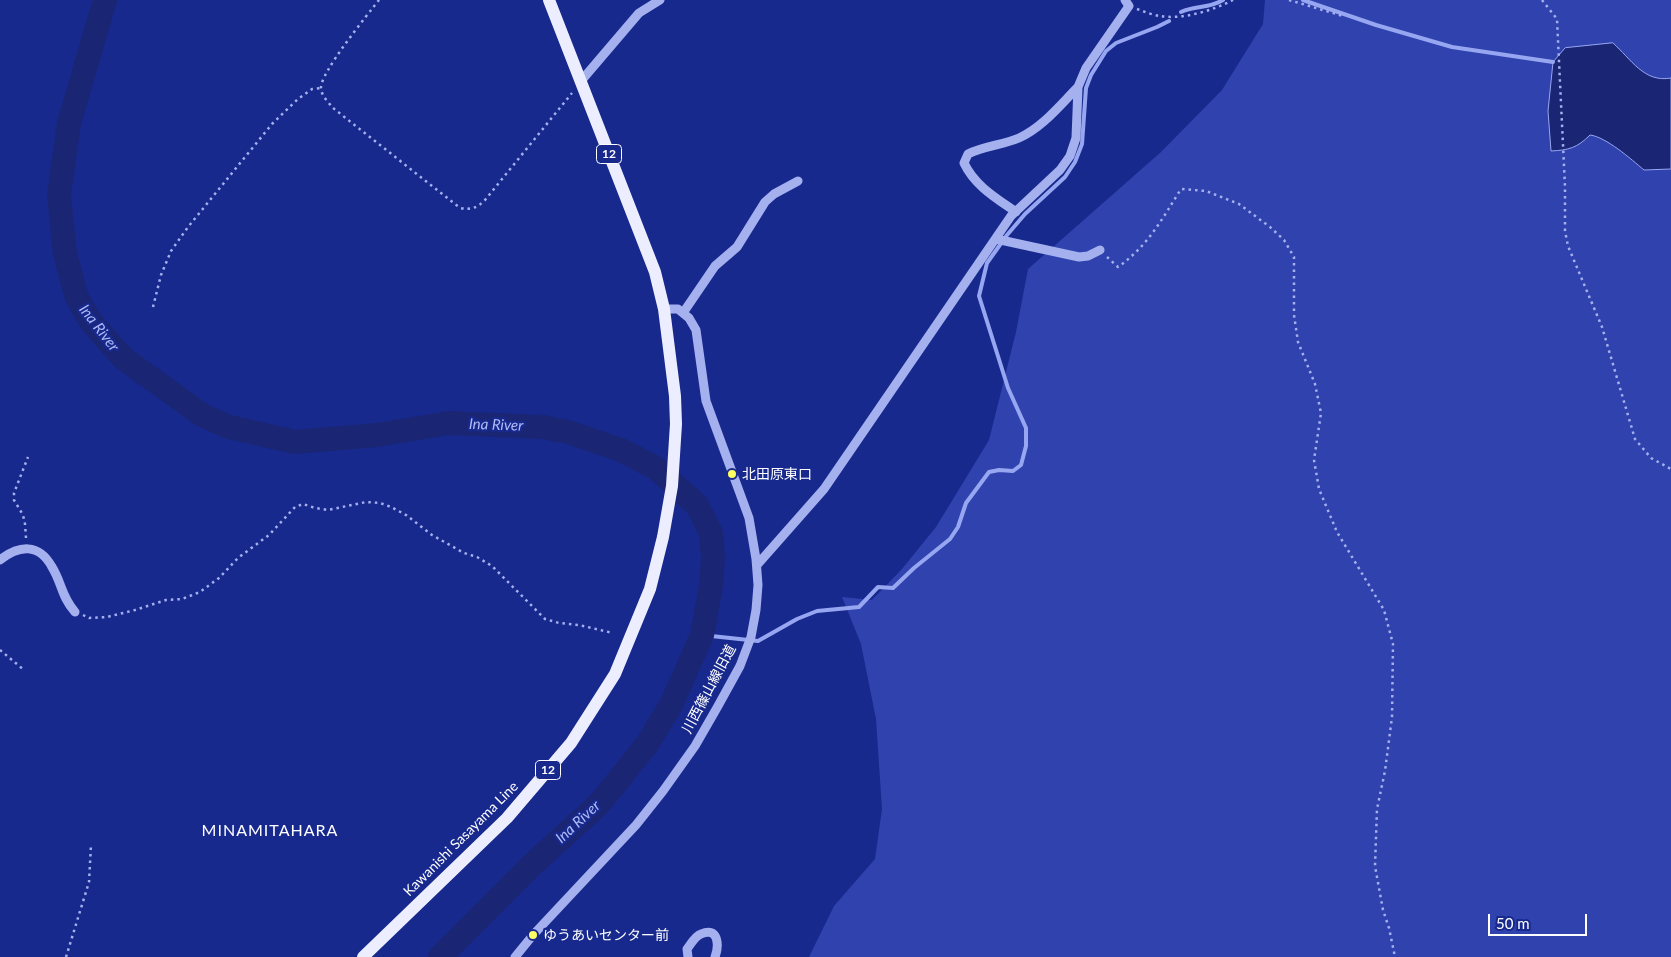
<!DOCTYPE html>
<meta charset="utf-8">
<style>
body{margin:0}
#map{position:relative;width:1671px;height:957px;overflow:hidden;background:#18298e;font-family:Lato,sans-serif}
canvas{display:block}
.scale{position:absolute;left:1488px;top:914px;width:99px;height:22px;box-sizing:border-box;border:2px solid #fff;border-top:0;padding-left:6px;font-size:15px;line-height:18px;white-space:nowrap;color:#fff;-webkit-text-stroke:4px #18298e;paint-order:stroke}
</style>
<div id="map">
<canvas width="1671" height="957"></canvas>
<div class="scale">50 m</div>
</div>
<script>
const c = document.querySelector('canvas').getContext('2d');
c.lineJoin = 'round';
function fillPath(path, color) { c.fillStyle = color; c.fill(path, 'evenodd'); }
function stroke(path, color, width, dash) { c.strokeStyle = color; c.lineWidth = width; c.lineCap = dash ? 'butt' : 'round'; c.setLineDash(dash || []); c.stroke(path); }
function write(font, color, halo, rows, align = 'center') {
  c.font = font + ' Lato,"Noto Sans JP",sans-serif'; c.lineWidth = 4.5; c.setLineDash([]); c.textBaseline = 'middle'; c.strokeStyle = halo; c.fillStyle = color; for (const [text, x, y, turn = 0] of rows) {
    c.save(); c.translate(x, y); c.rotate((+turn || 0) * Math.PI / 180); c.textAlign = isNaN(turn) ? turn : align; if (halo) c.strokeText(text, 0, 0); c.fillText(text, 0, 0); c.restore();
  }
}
const green = new Path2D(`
 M1265 0H1671V957H809L834 906 875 859 882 809 876 719 861 644 842 597 872 600 902 569 936 527 989 440 1016 332 1028 269 1161 152 1222 90 1263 24Z`);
const water = new Path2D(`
 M1613 43C1631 59 1644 83 1671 78V169L1644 170C1631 159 1606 137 1590 135 1577 148 1569 150 1551 151L1548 111 1553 62 1565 48Z`);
const stream = new Path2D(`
 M1303 0 1376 25 1452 47 1553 62
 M1181 12C1197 5 1208 9 1223 0
 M702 635 758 641 797 619 817 611 859 607 878 587 893 588 914 568 950 539 958 527 966 503 989 472 999 470 1013 471 1021 465 1026 446V428L1008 388 979 296 987 263 1007 235 1025 214 1065 177 1075 162 1082 144 1086 88 1091 75 1106 51 1116 43 1157 27 1169 21`);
const river = new Path2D(`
 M105 0 69 123 59 195 65 254 77 298 91 322 123 358 202 415 229 427 295 442 377 435 449 423 543 427 568 432 621 450 656 468 697 505 711 533 713 558 711 586 702 635 672 703 648 743 599 804 533 864 440 957`);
const path = new Path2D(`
 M379 0C368 14 320 73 321 88 321 95 328 102 333 108L460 208C471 210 477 208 485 200L572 93
 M1289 0 1343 16
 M1542 0 1557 19 1565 187V231L1568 246 1602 327 1635 439 1651 458 1671 469
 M1137 9C1145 12 1153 15 1160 16 1183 20 1214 10 1233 0
 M1107 257 1118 267C1148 246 1162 219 1181 189L1206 191 1239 204 1270 227 1284 240 1294 257V315L1298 342 1315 384 1321 413 1314 460 1319 489 1337 532 1384 610 1393 644 1392 717 1385 771 1377 809 1375 866 1383 910 1389 928 1395 957
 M153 307 161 275 171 251 188 227 272 124 298 99 312 89 321 88
 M26 538 25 524 23 515 14 500V493L28 457
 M83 615 89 618 107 617 135 610 166 600 182 599 200 592 219 578 238 558 269 535 295 507 303 504 315 508 328 510 366 502 380 503 391 507 406 515 432 535 464 553 477 557 492 566 545 619 559 623 579 625 613 633
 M0 650 24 670
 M66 957 89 882 91 845`);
const minor = new Path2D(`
 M581 81 639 13 660 0
 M1016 212C996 198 975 186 964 163L968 154C984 146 1003 145 1019 138 1043 127 1060 105 1078 87
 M996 239 1079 257 1088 256 1100 250
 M683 313 715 266 737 247 765 202 774 194 798 181
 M0 560C19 545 39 543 52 567 62 583 61 596 75 612
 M757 565 824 489 1011 216 1060 170 1070 156 1076 138 1078 87 1086 68 1129 6 1125 0
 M515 957 533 935 636 825 663 791 695 746 718 706 740 666 751 637 756 610 758 585 756 559 749 518 706 401 696 330 689 318 678 309H664
 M688 957 687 949C691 944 695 936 701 934 719 926 719 946 715 957`);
const major = new Path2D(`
 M363 957 507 818 571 743 615 674 650 589 663 537 672 486 676 424 675 396 664 309 655 272 549 0`);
const markers = [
 [732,474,5,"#fdff62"],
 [533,935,5,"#fdff62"]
];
const shields = [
 [609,154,25],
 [548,770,25]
];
const shieldNames = [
 ["12",609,154],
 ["12",548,770]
];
const poiNames = [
 ["北田原東口",742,474],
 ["ゆうあいセンター前",543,935]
];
const streetNames = [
 ["川西篠山線旧道",709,689,-62],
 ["Kawanishi Sasayama Line",461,839,-45]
];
const waterNames = [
 ["Ina River",99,328,52],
 ["Ina River",496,425,2],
 ["Ina River",578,822,-43]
];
const quarterNames = [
 ["MINAMITAHARA",270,831]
];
fillPath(green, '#2f42ae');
fillPath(water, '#1a2673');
stroke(water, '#97a6f1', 1);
stroke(stream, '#97a6f1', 4);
stroke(river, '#1a2673', 24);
stroke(path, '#a5b0ef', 2.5, [2.5, 4]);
stroke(minor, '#a5b0ef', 9);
stroke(major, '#eceeff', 12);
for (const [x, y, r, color] of markers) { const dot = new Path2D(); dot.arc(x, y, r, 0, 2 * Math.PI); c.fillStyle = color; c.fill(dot); stroke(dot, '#18298e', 2); }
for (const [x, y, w] of shields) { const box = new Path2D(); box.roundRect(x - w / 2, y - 9.5, w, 19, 4); c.fillStyle = '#18298e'; c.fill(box); stroke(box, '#fff', 1); }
write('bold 12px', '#fff', null, shieldNames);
write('14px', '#fff', '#18298e', poiNames, 'left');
write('14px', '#fff', '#18298e', streetNames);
write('italic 15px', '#b0bbf6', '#18298e', waterNames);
c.letterSpacing = '1px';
write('16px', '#fff', '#18298e', quarterNames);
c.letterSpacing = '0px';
</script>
